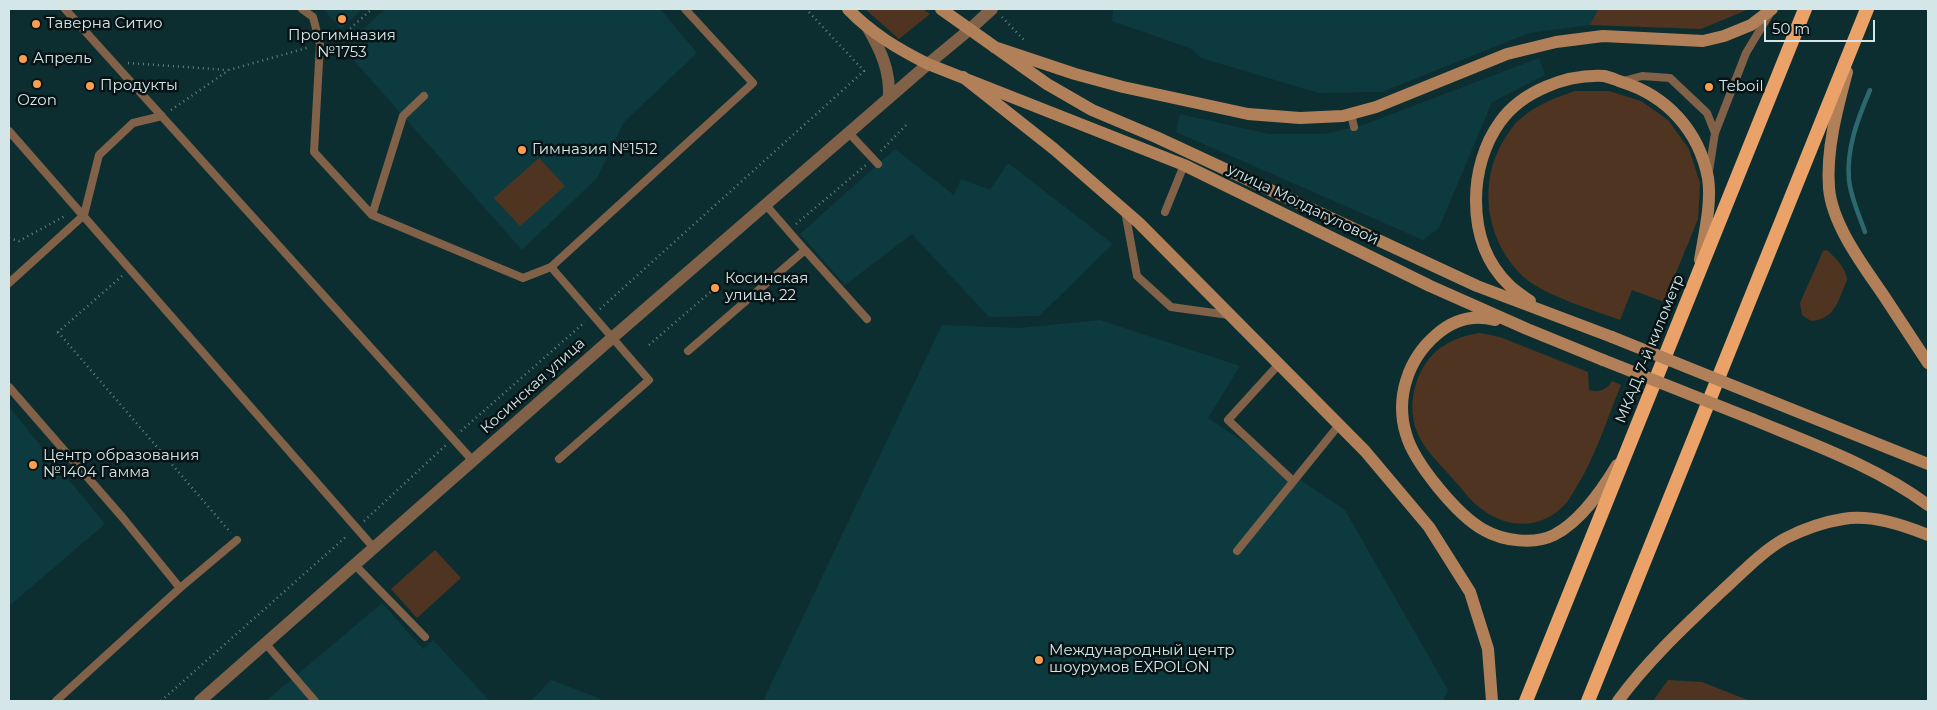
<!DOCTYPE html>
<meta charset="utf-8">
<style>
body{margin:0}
#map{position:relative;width:1937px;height:710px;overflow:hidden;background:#0d2e31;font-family:Montserrat,sans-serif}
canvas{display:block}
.frame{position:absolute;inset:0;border:10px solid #d5e6e8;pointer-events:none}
.scale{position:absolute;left:1764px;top:20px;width:111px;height:22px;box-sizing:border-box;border:2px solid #d5e6e8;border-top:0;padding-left:6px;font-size:15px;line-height:18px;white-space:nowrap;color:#d5e6e8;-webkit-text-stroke:4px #071315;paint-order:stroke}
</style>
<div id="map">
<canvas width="1937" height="710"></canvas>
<div class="frame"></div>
<div class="scale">50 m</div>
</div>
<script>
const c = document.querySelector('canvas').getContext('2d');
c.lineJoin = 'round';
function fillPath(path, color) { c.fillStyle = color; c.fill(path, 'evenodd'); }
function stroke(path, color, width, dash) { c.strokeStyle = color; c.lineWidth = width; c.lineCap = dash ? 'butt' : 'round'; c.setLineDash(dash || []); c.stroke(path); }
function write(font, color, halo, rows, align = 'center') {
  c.font = font + ' Montserrat,sans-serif'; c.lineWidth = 5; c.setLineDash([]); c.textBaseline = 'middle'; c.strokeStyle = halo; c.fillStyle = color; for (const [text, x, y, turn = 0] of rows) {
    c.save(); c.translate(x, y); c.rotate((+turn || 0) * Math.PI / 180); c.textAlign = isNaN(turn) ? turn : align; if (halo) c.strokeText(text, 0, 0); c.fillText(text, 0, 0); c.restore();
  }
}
const built = new Path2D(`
 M323 9H362L341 29Z
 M385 9H660L697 53 624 122 597 178 522 250 343 48Z
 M1113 9H1598L1590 25 1529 33 1382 92 1319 93 1201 58 1192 49 1112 21Z
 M1539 58 1545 75 1492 102 1439 228 1423 240 1176 132 1180 114 1269 134H1325L1363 125Z
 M895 149 954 195 961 179 990 190 1008 163 1113 244 1039 316 989 317 912 234 845 285 800 234Z
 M1100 320 1240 366 1208 418 1345 510 1448 690 1443 701H763L942 325 1019 328Z
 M9 407 105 524 9 606Z
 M382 603 423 649 433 640 490 701H266Z
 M551 680 599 698 602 701H531Z`);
const green = new Path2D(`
 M865 9H923L930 14 899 39Z
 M1598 9H1749L1701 29 1590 25Z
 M1575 91H1609L1641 101 1668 120 1689 149 1700 183 1698 219 1664 302 1632 290 1620 320C1593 310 1547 296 1526 279 1485 243 1476 180 1507 135 1511 130 1514 124 1519 120 1538 104 1552 99 1575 91Z
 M539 158 565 186 520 226 494 198Z
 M1827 250C1835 258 1846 267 1847 280 1838 300 1836 319 1811 321L1802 315 1800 303 1823 251Z
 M1480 333 1500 337 1588 372 1589 390C1598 393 1607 390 1612 381L1621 385C1607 419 1596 455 1577 486 1574 491 1571 497 1567 502 1544 529 1510 530 1483 510 1472 503 1463 490 1454 480 1441 465 1425 451 1417 432 1405 403 1417 361 1445 345 1456 338 1467 335 1480 333Z
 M435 550 461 578 417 618 391 589Z
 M1668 680 1702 682 1750 701H1653Z`);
const stream = new Path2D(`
 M1865 232C1859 215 1851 198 1849 180 1846 149 1858 118 1870 90`);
const path = new Path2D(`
 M1927 9 1928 14
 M1002 17 1026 42
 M329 41 343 35 372 9
 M128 63 228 70
 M171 110 229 70 310 47
 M881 151 906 125
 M796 224 866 165
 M9 238 19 241 65 216
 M122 276 58 332 231 533
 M600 309 864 71 806 9
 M649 345 715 288
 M461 431 585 322
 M364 521 446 445
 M161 701 348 535`);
const service = new Path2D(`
 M65 9 473 461
 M302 9 313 17 320 44 314 152 372 215 523 278 551 267
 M1623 81 1642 76 1670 78 1707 113 1715 133
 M1351 114 1354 127
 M9 131 374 548
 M848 132 878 164
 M1709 171 1715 133 1746 53 1769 15
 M1125 211 1137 276 1171 307 1229 315
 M1165 212 1184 165
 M372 215 403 116 424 96
 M805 250 867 319
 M9 283 84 215 99 155 133 123 162 116
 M688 351 805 250 765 204
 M1279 364 1228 420 1293 481
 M9 387 123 518 180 588 56 701
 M559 459 649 380 551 267 753 83 685 9
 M1237 551 1339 425
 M355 565 425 637
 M180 588 237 540
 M266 644 315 701`);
const minor = new Path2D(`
 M868 28C881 51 890 70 889 97
 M969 30 992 9
 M200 701 612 338 928 64`);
const tertiary = new Path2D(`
 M928 64 969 30`);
const secondary = new Path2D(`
 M848 9C871 33 898 49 928 64L1184 165 1430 286 1527 329 1603 360
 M941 9 1047 84 1092 110 1156 137 1477 286 1612 337
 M994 47 1075 74 1123 87 1248 114 1300 118 1343 116 1376 107 1507 54 1556 42 1603 36 1703 41 1724 36 1751 25 1772 9
 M1847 72C1837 109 1826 150 1829 188 1832 224 1862 264 1882 293 1897 316 1913 340 1928 363
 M963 77 1054 149 1139 223 1365 451 1429 527 1470 592 1488 649 1492 701
 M1530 301C1523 296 1515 291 1509 285 1485 262 1476 233 1476 200 1476 173 1484 144 1500 122 1522 91 1567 74 1604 76 1610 77 1616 80 1622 82 1667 96 1699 131 1708 178 1712 203 1704 235 1700 260
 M1495 320C1473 314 1453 320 1436 335 1408 359 1395 398 1406 434 1414 463 1458 516 1484 530 1503 541 1534 545 1554 535 1581 521 1602 490 1617 465
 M1761 397 1928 464
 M1752 419C1812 444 1875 466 1928 505
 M1618 701C1648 660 1685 626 1722 591 1742 573 1762 551 1786 538 1804 529 1824 522 1843 519 1871 514 1903 525 1928 535`);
const trunk = new Path2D(`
 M1526 701 1805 9
 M1588 701 1867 9`);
const secondaryBridge = new Path2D(`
 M1612 337 1761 397
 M1603 360 1752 419`);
const markers = [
 [342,19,5,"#fb9e50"],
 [36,24,5,"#fb9e50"],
 [23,59,5,"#fb9e50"],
 [37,84,5,"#fb9e50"],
 [90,86,5,"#fb9e50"],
 [1709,87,5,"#fb9e50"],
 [522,150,5,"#fb9e50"],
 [715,288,5,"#fb9e50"],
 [33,465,5,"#fb9e50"],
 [1039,660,5,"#fb9e50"]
];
const poiNames = [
 ["Таверна Ситио",46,24],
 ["Прогимназия",342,36,"center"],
 ["№1753",342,53,"center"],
 ["Апрель",33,59],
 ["Продукты",100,86],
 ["Teboil",1719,87],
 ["Ozon",37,101,"center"],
 ["Гимназия №1512",532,150],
 ["Косинская",725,279],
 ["улица, 22",725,296],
 ["Центр образования",43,456],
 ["№1404 Гамма",43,473],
 ["Международный центр",1049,651],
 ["шоурумов EXPOLON",1049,668]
];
const streetNames = [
 ["улица Молдагуловой",1303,205,26],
 ["МКАД, 7-й километр",1650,349,-68],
 ["Косинская улица",533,386,-42]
];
fillPath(built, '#0d3a3e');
fillPath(green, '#4f3521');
stroke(stream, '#2c686e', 4.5);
stroke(path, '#678184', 2.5, [1, 4]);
stroke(service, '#816148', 8);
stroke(minor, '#816148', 12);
stroke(tertiary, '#816148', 12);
stroke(secondary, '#b28058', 12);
stroke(trunk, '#eaa269', 14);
stroke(secondaryBridge, '#b28058', 12);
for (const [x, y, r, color] of markers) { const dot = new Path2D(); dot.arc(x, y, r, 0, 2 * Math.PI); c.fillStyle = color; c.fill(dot); stroke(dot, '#071315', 2); }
write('15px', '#d5e6e8', '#071315', poiNames, 'left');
write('15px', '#d5e6e8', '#071315', streetNames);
</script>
